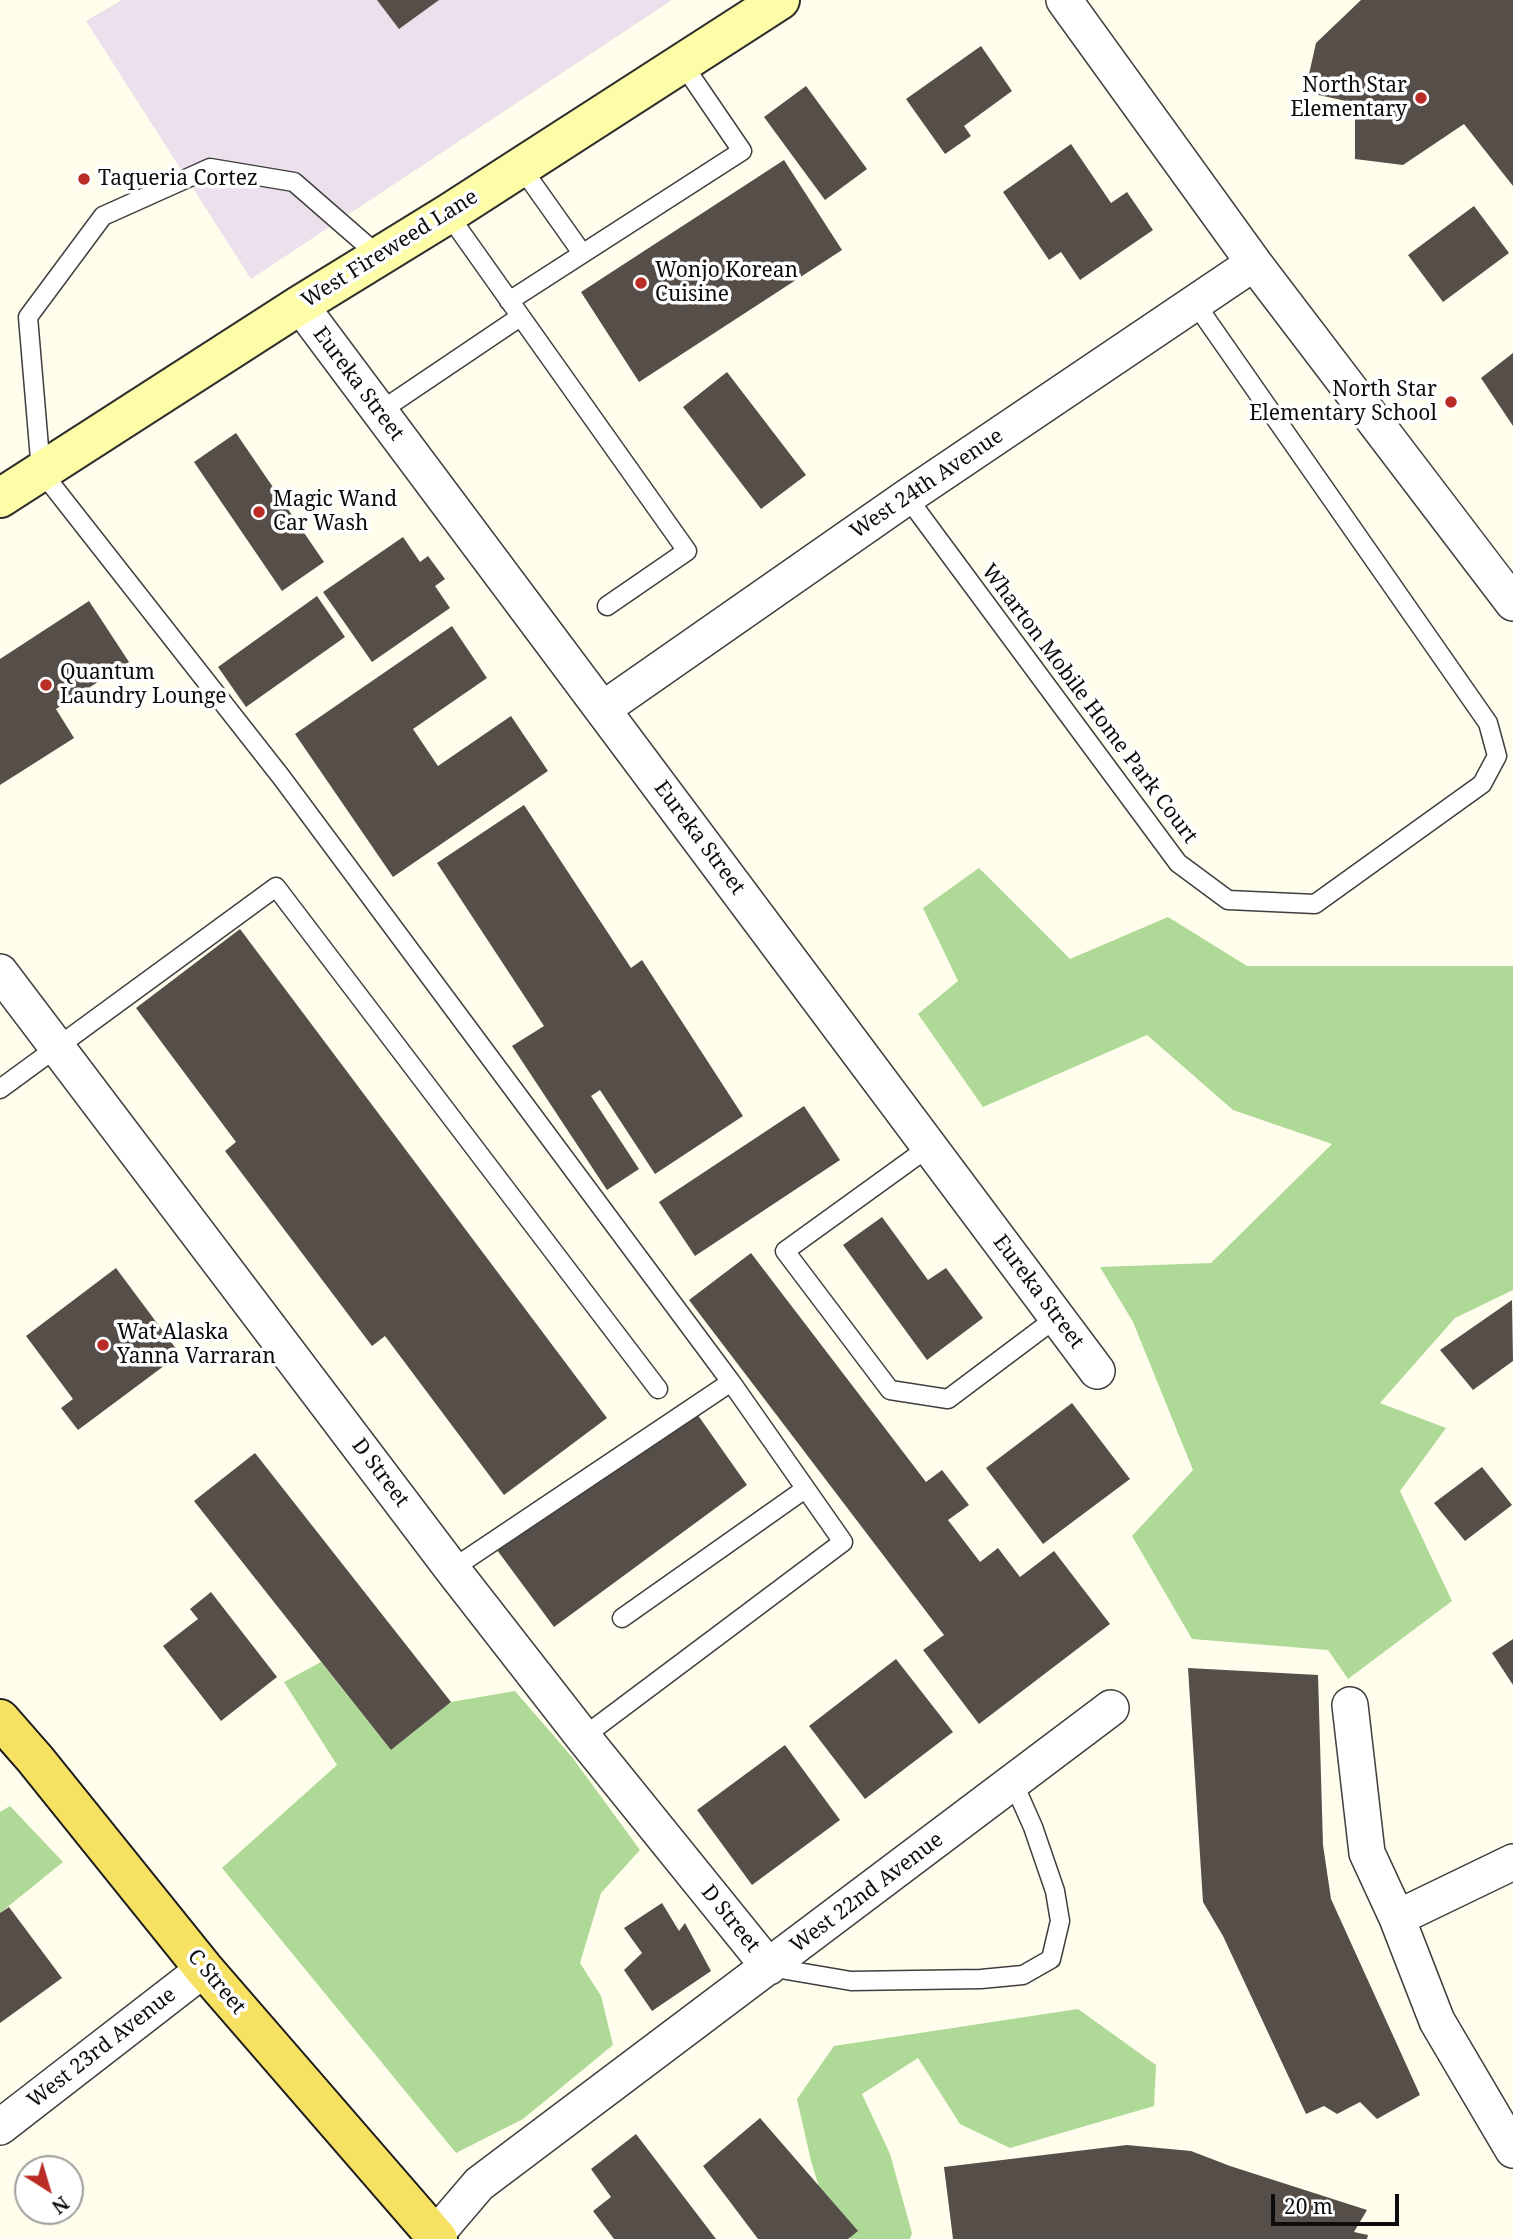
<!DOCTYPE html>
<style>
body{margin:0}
#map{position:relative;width:1513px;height:2239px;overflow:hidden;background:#fffdec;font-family:"Noto Serif",serif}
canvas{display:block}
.north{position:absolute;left:14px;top:2155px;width:70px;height:70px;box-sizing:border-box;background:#fff;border:2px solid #9e9e9e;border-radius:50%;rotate:143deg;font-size:19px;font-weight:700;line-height:28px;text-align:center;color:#0c0c0c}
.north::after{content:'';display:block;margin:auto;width:24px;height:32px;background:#ba2d26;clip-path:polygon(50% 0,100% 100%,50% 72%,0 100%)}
.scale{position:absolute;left:1271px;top:2194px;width:128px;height:32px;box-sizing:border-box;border:4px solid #0c0c0c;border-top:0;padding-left:9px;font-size:21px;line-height:24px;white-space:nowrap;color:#0c0c0c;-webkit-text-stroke:5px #fff;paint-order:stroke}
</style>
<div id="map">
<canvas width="1513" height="2239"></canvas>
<div class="north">N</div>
<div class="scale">20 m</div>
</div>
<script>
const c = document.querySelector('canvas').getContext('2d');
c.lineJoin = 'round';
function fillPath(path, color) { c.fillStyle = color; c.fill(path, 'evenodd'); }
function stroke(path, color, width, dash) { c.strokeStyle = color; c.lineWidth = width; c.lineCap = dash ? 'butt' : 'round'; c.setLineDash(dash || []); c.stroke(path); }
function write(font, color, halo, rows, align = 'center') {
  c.font = font + ' "Noto Serif",serif'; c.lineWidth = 7; c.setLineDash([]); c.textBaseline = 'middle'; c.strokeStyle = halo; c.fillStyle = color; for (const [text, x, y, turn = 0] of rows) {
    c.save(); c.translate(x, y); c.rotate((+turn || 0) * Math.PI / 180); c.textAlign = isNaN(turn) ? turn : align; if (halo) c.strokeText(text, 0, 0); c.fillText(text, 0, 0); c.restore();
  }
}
const industrial = new Path2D(`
 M122 0H672L251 279 86 21Z`);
const forest = new Path2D(`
 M979 868 1070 959 1168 917 1247 966H1513V1290L1455 1318 1380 1403 1446 1428 1400 1491 1452 1601 1348 1679 1328 1650 1192 1639 1132 1536 1193 1470 1133 1322 1100 1267 1211 1263 1332 1144 1233 1110 1147 1035 983 1107 918 1014 958 981 923 908Z
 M321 1662 391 1750 451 1702 515 1691 572 1757 640 1850 601 1893 580 1963 601 1996 613 2045 523 2119 456 2153 222 1868 337 1765 284 1682Z
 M10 1806 63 1862 0 1913V1812Z
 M1078 2009 1156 2065 1154 2106 1010 2148 960 2124 918 2058 862 2094 890 2154 912 2233 910 2239H850L844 2223 823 2200 811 2161 797 2099 834 2046Z`);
const building = new Path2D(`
 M377 0H439L399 29Z
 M1361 0H1513V186L1464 124 1403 165 1355 159V103L1305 92 1316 43Z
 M981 46 1012 91 964 126 971 136 945 154 906 99Z
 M806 86 867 169 825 200 764 117Z
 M1071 144 1111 203 1127 192 1153 230 1080 280 1061 252 1049 260 1003 192Z
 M784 160 842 250 639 382 581 292Z
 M1474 206 1509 253 1443 302 1408 255Z
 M1513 353V426L1481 378Z
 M727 372 806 475 761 509 683 407Z
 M236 433 324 562 282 591 194 462Z
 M403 537 420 562 428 556 445 579 435 586 450 608 372 662 323 592Z
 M317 596 345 637 246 707 218 667Z
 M89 601 129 662 56 709 74 738 0 785V659Z
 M452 626 487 678 413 729 438 766 511 716 548 771 393 877 295 734Z
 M524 805 631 968 642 960 743 1116 655 1174 600 1090 591 1096 639 1169 607 1190 512 1046 544 1026 437 863Z
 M240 929 607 1418 504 1495 385 1336 372 1346 225 1151 236 1142 136 1008Z
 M804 1106 840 1160 695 1256 659 1202Z
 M882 1217 928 1280 946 1268 983 1318 927 1360 843 1245Z
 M751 1253 926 1482 942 1470 969 1505 948 1520 980 1562 998 1548 1020 1577 1054 1551 1110 1624 979 1724 923 1650 944 1635 689 1300Z
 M116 1268 180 1354 78 1430 61 1408 73 1399 26 1336Z
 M1512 1300 1513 1361 1473 1390 1440 1350Z
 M1072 1403 1130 1479 1043 1544 986 1468Z
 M695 1411 747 1485 554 1627 497 1550Z
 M255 1453 451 1702 391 1750 194 1501Z
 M1482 1467 1512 1505 1465 1541 1434 1503Z
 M211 1592 277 1677 221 1721 163 1646 198 1619 190 1609Z
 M1513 1639V1685L1492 1653Z
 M896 1659 953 1732 865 1799 809 1726Z
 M1188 1668 1318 1675 1323 1845 1331 1899 1420 2095 1377 2119 1360 2102 1337 2114 1324 2106 1306 2114 1223 1936 1203 1902Z
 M785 1745 840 1820 752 1885 697 1810Z
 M662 1903 679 1931 685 1923 711 1971 652 2011 624 1970 642 1953 624 1928Z
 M9 1907 62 1978 0 2023V1913Z
 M760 2118 858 2231 848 2239H758L703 2166Z
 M636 2134 716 2239H614L593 2211 611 2197 591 2169Z
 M1127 2145 1191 2151 1230 2166 1367 2210 1354 2232 1368 2235 1367 2239H953L944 2167Z`);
const lane = new Path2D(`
 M521 167 582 253
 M448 214 687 551 607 606
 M379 256 294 182 210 168 103 216 28 317 41 471 282 778 731 1382 843 1542 583 1737
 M509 301 742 151 682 63
 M379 412 520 317
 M907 497 1178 863 1228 900 1315 904 1482 784 1497 756 1488 723 1195 303
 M0 1089 276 887 658 1389
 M929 1147 785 1251 890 1390 948 1399 1056 1318
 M452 1569 731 1382
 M622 1618 805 1489
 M769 1967 851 1981 981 1979 1023 1975 1051 1959 1060 1921 1055 1891 1033 1827 1013 1782`);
const street = new Path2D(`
 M1064 0 1254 263 1513 603
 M300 305 1097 1371
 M603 709 907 497 1254 263
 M0 972 452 1569 583 1737 769 1967
 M1350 1705 1367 1853 1397 1918
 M1513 1862 1397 1918 1437 2021 1513 2150
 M0 2127 204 1969
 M432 2239 479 2184 1111 1708`);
const secondary = new Path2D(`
 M0 498 300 305 448 214 780 0`);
const primary = new Path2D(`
 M0 1719 35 1759 204 1969 438 2239`);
const markers = [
 [1421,98,7,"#ba2d26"],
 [84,179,7,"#ba2d26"],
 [641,283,7,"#ba2d26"],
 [1451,402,7,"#ba2d26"],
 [259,512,7,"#ba2d26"],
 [46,685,7,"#ba2d26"],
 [103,1345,7,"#ba2d26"]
];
const poiNames = [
 ["North Star",1407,86,"right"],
 ["Elementary",1407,110,"right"],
 ["Taqueria Cortez",98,179],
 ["Wonjo Korean",655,271],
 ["Cuisine",655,295],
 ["North Star",1437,390,"right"],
 ["Elementary School",1437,414,"right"],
 ["Magic Wand",273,500],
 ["Car Wash",273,524],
 ["Quantum",60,673],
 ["Laundry Lounge",60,697],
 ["Wat Alaska",117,1333],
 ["Yanna Varraran",117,1357]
];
const streetNames = [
 ["West Fireweed Lane",390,249,-32],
 ["Eureka Street",358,384,53],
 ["West 24th Avenue",927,484,-34],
 ["Wharton Mobile Home Park Court",1089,704,53],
 ["Eureka Street",699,838,53],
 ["Eureka Street",1038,1292,53],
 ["D Street",380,1473,53],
 ["West 22nd Avenue",867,1893,-37],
 ["D Street",730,1919,51],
 ["C Street",216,1982,50],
 ["West 23rd Avenue",102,2048,-38]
];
fillPath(industrial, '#ebe0eb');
fillPath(forest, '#aed996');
fillPath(building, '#554e49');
stroke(lane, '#3f3f3f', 21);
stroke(street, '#3f3f3f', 38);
stroke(secondary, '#2e2e2e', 42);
stroke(primary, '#1d1d1d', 42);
stroke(lane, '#fff', 18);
stroke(street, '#fff', 35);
stroke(secondary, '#fefda7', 38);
stroke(primary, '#f7e163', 38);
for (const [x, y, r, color] of markers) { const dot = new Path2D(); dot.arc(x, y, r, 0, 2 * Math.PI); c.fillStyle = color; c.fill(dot); stroke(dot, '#fff', 2.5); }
write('21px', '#0c0c0c', '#fff', poiNames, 'left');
write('21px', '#0c0c0c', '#fff', streetNames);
</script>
